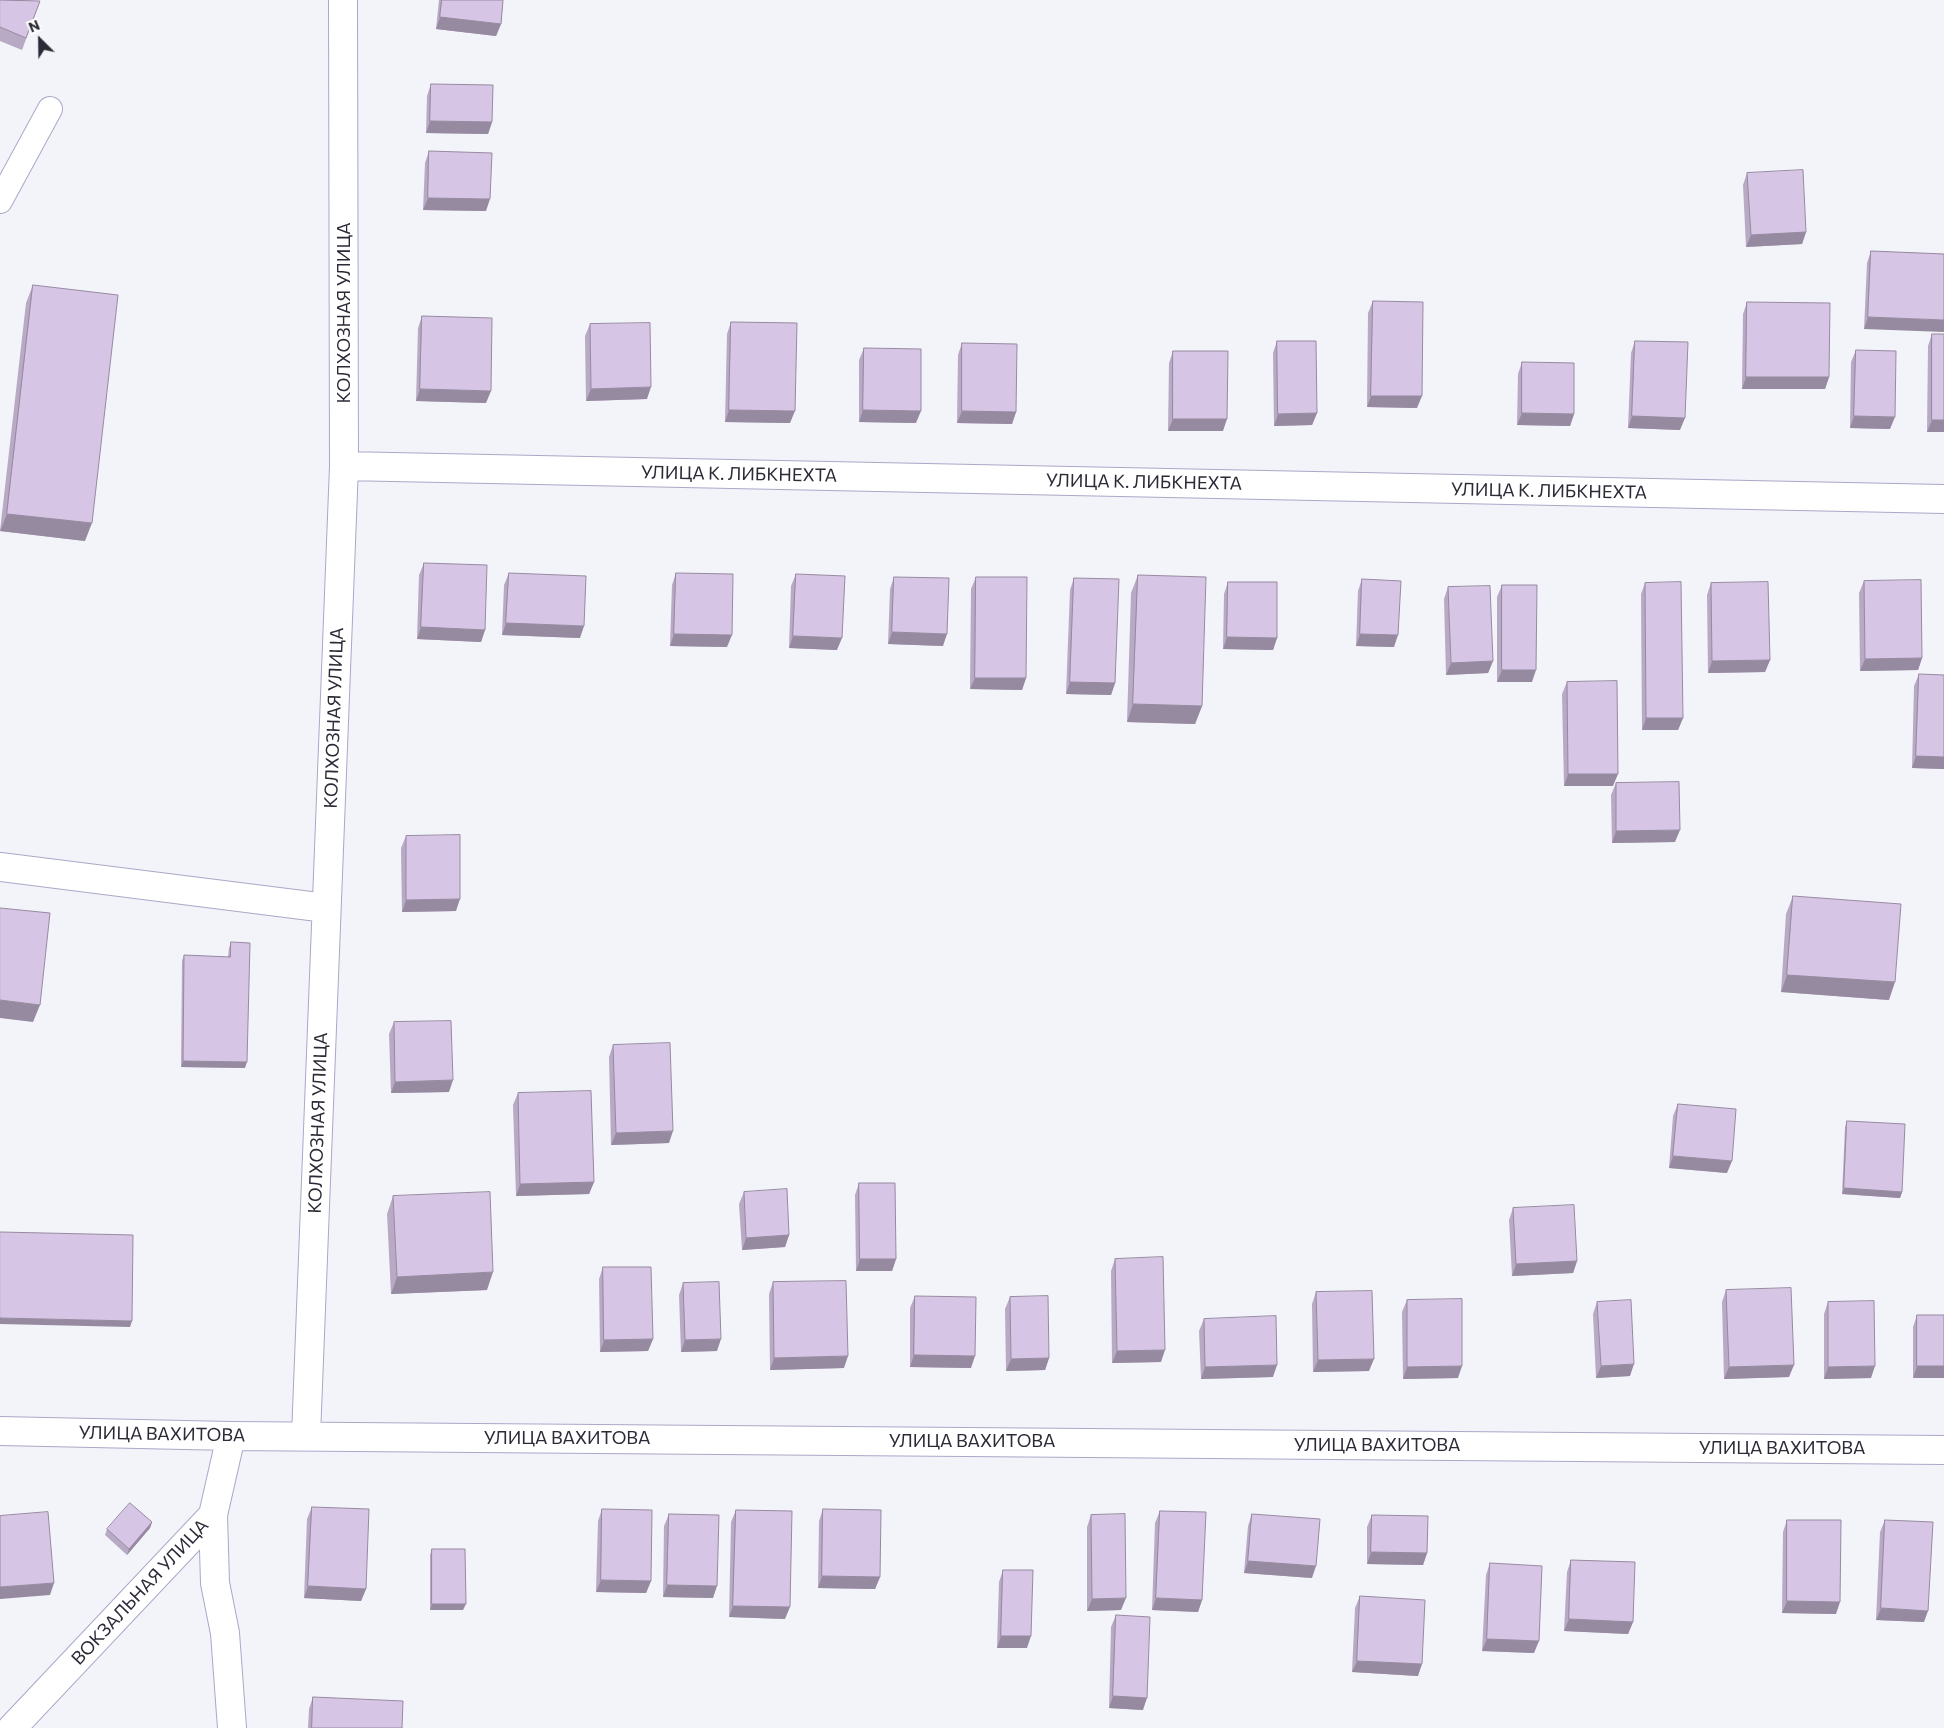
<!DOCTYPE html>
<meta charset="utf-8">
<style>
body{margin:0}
#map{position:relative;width:1944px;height:1728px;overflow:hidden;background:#f3f3fa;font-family:Commissioner,sans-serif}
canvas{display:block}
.north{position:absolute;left:15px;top:15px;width:50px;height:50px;-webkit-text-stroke:4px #fff;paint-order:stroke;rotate:337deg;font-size:14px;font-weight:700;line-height:20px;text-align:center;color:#2b2a37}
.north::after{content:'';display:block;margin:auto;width:18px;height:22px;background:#2b2a37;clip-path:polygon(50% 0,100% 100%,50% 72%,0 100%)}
</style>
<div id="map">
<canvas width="1944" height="1728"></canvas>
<div class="north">N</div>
</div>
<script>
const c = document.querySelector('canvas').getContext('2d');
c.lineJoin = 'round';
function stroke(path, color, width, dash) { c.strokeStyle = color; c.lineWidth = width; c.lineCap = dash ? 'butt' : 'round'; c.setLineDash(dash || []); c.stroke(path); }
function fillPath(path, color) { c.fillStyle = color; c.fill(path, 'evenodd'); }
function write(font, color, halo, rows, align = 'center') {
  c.font = font + ' Commissioner,sans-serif'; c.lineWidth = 4.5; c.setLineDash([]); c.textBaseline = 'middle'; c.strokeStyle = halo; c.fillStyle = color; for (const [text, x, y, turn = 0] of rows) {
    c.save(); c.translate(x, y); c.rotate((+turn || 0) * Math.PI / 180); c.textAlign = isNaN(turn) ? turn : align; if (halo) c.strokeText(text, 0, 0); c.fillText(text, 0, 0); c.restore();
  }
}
const lane = new Path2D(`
 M0 201 50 109`);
const street = new Path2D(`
 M344 466 1944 499
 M0 867 326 908
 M306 1436 344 466 343 0
 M213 1515 215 1583 225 1633 232 1728`);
const secondary = new Path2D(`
 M0 1431 231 1436 1944 1450
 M12 1728 213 1515 231 1436`);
const wall = new Path2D(`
 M0 0 40 1 22 50 0 41Z
 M439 0H503L501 24 496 36 436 29Z
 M431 84 492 122 488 134 426 133 427 96Z
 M429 151 486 211 423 210 425 163Z
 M1747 173 1806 232 1802 244 1746 247 1743 185Z
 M1871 251 1944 254 1864 329 1867 263Z
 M33 285 85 541 0 531 26 303Z
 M1373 301 1417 408 1367 407 1368 313Z
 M1747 302 1829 377 1825 389H1742L1743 314Z
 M422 316 486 403 416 401 418 328Z
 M731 322 790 423 725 422 727 334Z
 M590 324 647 399 586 401 585 336Z
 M1932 334H1944V432H1927L1928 346Z
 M1277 341 1317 413 1312 425 1274 426 1273 353Z
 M1635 341 1680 430 1628 428 1631 353Z
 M962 343 1016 412 1012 424 957 423 958 355Z
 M864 348 916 423 859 422V360Z
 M1856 350 1890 429 1850 428 1851 362Z
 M1173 351 1223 431H1168L1169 363Z
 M1522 362 1574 414 1570 426 1517 425 1518 374Z
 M424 563 485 630 481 642 417 639 419 575Z
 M509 573 580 638 502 635 504 585Z
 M676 573 727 647 670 646 672 585Z
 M796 574 837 650 789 648 791 586Z
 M1138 575 1202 706 1195 724 1127 722 1131 593Z
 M894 577 943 646 888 644 890 589Z
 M976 577 1026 678 1022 690 970 689 971 589Z
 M1074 578 1115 683 1111 695 1066 694 1070 590Z
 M1362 579 1394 647 1356 646 1358 591Z
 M1864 581 1922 658 1918 670 1860 671 1859 593Z
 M1228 582 1277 638 1273 650 1223 649 1224 594Z
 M1645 583 1683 718 1678 730H1642L1641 594Z
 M1711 583 1770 660 1765 672 1708 673 1707 595Z
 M1502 585 1532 682H1497V597Z
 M1448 587 1493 661 1488 673 1446 675 1444 599Z
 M1919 674 1944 769 1912 768 1914 686Z
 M1567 682 1613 786H1564L1562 694Z
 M1616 783 1675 842 1612 843 1611 795Z
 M406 836 456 911 402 912 401 848Z
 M1793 896 1889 1000 1781 992 1786 914Z
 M231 942 245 1068 181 1067 182 961 184 955 228 957 229 948Z
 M394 1022 449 1092 391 1093 389 1034Z
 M613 1045 669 1143 611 1145 609 1057Z
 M518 1093 594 1182 589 1194 516 1196 513 1105Z
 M1678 1104 1727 1173 1669 1168 1673 1116Z
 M1847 1121 1902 1192 1900 1198 1842 1194 1845 1127Z
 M859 1183 896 1259 892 1271H856L855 1195Z
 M744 1192 789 1235 785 1247 742 1250 739 1204Z
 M393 1196 487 1290 391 1294 387 1214Z
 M1513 1208 1577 1261 1573 1273 1512 1276 1509 1220Z
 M1115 1259 1161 1362 1112 1363 1111 1271Z
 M603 1267 653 1339 648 1351 600 1352 599 1279Z
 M773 1282 844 1368 770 1370 769 1294Z
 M683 1283 717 1351 681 1352 679 1295Z
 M1726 1290 1789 1377 1724 1379 1722 1302Z
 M1316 1292 1369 1371 1313 1372 1312 1304Z
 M915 1296 971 1368 910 1367V1308Z
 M1010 1297 1049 1358 1045 1370 1006 1371 1005 1309Z
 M1407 1300 1458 1378 1403 1379 1402 1312Z
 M1597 1302 1630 1376 1596 1378 1593 1314Z
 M1828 1302 1871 1378 1824 1379V1314Z
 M1917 1315H1944L1913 1378V1327Z
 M1204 1319 1273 1377 1201 1379 1199 1331Z
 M312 1507 366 1589 361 1601 304 1598 307 1519Z
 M602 1509 651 1581 646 1593 596 1592 598 1521Z
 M823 1509 880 1577 875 1589 818 1588 819 1521Z
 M736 1510 785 1619 729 1617 731 1522Z
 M1160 1511 1202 1600 1198 1612 1152 1610 1155 1523Z
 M669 1514 713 1598 663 1597 664 1526Z
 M1252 1514 1312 1578 1244 1573 1248 1526Z
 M1091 1515 1121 1610 1087 1611V1527Z
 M1372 1515 1427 1553 1423 1565 1367 1564V1527Z
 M1787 1520 1836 1614 1782 1613 1783 1532Z
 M1885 1520 1924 1622 1876 1620 1880 1532Z
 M152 1522 150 1528 127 1555 105 1535 107 1529Z
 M432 1549 463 1610H430V1555Z
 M1571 1560 1633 1622 1628 1634 1564 1631 1567 1572Z
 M1490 1563 1534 1653 1482 1651 1486 1575Z
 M1003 1570 1027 1648H997L999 1582Z
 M1360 1596 1418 1676 1352 1672 1355 1608Z
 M1116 1615 1143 1710 1109 1708 1111 1627Z
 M313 1697 402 1728H308L309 1709Z`);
const shadedWall = new Path2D(`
 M440 17 501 24 496 36 436 29Z
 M430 121 492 122 488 134 426 133Z
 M428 198 490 199 486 211 423 210Z
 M1806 232 1802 244 1746 247 1751 235Z
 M1868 317 1944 320V332L1864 329Z
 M1746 377H1829L1825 389H1742Z
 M651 387 647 399 586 401 591 389Z
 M420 389 491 391 486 403 416 401Z
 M1371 396H1422L1417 408 1367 407Z
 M729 410 795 411 790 423 725 422Z
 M863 410 921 411 916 423 859 422Z
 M962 411 1016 412 1012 424 957 423Z
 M1317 413 1312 425 1274 426 1278 414Z
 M1522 413 1574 414 1570 426 1517 425Z
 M1632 416 1685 418 1680 430 1628 428Z
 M1854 416 1895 417 1890 429 1850 428Z
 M1173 419H1227L1223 431H1168Z
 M1932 420H1944V432H1927Z
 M7 514 92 523 85 541 0 531Z
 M506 623 584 626 580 638 502 635Z
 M421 627 485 630 481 642 417 639Z
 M892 632 947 634 943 646 888 644Z
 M674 634 732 635 727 647 670 646Z
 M1360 634 1398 635 1394 647 1356 646Z
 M793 636 842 638 837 650 789 648Z
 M1227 637 1277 638 1273 650 1223 649Z
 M1922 658 1918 670 1860 671 1865 659Z
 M1770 660 1765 672 1708 673 1712 661Z
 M1493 661 1488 673 1446 675 1451 663Z
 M1502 670H1536L1532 682H1497Z
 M975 678H1026L1022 690 970 689Z
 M1070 682 1115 683 1111 695 1066 694Z
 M1133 704 1202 706 1195 724 1127 722Z
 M1646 718H1683L1678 730H1642Z
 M1916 756 1944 757V769L1912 768Z
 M1568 774H1618L1613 786H1564Z
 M1680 830 1675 842 1612 843 1616 831Z
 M460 899 456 911 402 912 406 900Z
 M1787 975 1895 982 1889 1000 1781 992Z
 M0 1000 40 1005 33 1022 0 1018Z
 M183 1061 247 1062 245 1068 181 1067Z
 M453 1080 449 1092 391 1093 395 1082Z
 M673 1131 669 1143 611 1145 616 1133Z
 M1673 1156 1732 1161 1727 1173 1669 1168Z
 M594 1182 589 1194 516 1196 520 1184Z
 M1844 1188 1902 1192 1900 1198 1842 1194Z
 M789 1235 785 1247 742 1250 746 1238Z
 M860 1259H896L892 1271H856Z
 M1577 1261 1573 1273 1512 1276 1516 1264Z
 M493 1272 487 1290 391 1294 397 1277Z
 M0 1318 132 1321 130 1327 0 1324Z
 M653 1339 648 1351 600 1352 604 1340Z
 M721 1339 717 1351 681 1352 685 1340Z
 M1165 1350 1161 1362 1112 1363 1117 1351Z
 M914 1355 975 1356 971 1368 910 1367Z
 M848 1356 844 1368 770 1370 774 1358Z
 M1049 1358 1045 1370 1006 1371 1011 1359Z
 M1374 1359 1369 1371 1313 1372 1318 1360Z
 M1634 1364 1630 1376 1596 1378 1601 1366Z
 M1277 1365 1273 1377 1201 1379 1205 1367Z
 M1794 1365 1789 1377 1724 1379 1729 1367Z
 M1462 1366 1458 1378 1403 1379 1407 1367Z
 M1875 1366 1871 1378 1824 1379 1828 1367Z
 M1917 1366H1944V1378H1913Z
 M152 1522 150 1528 127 1555 129 1549Z
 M1371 1552 1427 1553 1423 1565 1367 1564Z
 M1248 1561 1316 1566 1312 1578 1244 1573Z
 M822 1576 880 1577 875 1589 818 1588Z
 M601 1580 651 1581 646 1593 596 1592Z
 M54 1583 50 1595 0 1599V1587Z
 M667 1585 717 1586 713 1598 663 1597Z
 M308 1586 366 1589 361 1601 304 1598Z
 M1126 1598 1121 1610 1087 1611 1092 1599Z
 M1156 1598 1202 1600 1198 1612 1152 1610Z
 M1787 1601 1840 1602 1836 1614 1782 1613Z
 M432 1604H466L463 1610H430Z
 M733 1606 790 1607 785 1619 729 1617Z
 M1881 1608 1928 1611 1924 1622 1876 1620Z
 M1569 1619 1633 1622 1628 1634 1564 1631Z
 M1001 1636H1031L1027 1648H997Z
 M1487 1639 1539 1641 1534 1653 1482 1651Z
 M1357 1661 1422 1664 1418 1676 1352 1672Z
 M1113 1696 1147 1698 1143 1710 1109 1708Z`);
const building = new Path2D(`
 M0 0 40 1 26 38 0 27Z
 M442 0H503L501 24 440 17Z
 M431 84 493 85 492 122 430 121Z
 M429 151 492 153 490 199 428 198Z
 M1803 170 1806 232 1751 235 1747 173Z
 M1871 251 1944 254V320L1868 317Z
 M33 285 118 295 92 523 7 514Z
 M1373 301 1423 302 1422 396H1371Z
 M1747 302 1830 303 1829 377H1746Z
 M422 316 492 318 491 391 420 389Z
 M731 322 797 323 795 411 729 410Z
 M650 323 651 387 591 389 590 324Z
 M1932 334H1944V420H1932Z
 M1277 341H1316L1317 413 1278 414Z
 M1635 341 1688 342 1685 418 1632 416Z
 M962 343 1017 344 1016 412 962 411Z
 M864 348 921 349V411L863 410Z
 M1856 350 1896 351 1895 417 1854 416Z
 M1173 351H1228L1227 419H1173Z
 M1522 362 1574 363V414L1522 413Z
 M424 563 487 565 485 630 421 627Z
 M509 573 586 576 584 626 506 623Z
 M676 573 733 574 732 635 674 634Z
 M796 574 845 576 842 638 793 636Z
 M1138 575 1206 577 1202 706 1133 704Z
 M894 577 949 578 947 634 892 632Z
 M976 577H1027L1026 678H975Z
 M1074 578 1119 579 1115 683 1070 682Z
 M1362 579 1401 581 1398 635 1360 634Z
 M1921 580 1922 658 1865 659 1864 581Z
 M1228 582H1277V638L1227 637Z
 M1681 582 1683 718H1646L1645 583Z
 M1768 582 1770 660 1712 661 1711 583Z
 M1502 585H1537L1536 670H1502Z
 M1490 586 1493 661 1451 663 1448 587Z
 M1919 674 1944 675V757L1916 756Z
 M1617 681 1618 774H1568L1567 682Z
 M1679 782 1680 830 1616 831V783Z
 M460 835V899L406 900V836Z
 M1793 896 1901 904 1895 982 1787 975Z
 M0 908 50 913 40 1005 0 1000Z
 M231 942 250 943 247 1062 183 1061 184 955 230 957Z
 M451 1021 453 1080 395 1082 394 1022Z
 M670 1043 673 1131 616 1133 613 1045Z
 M591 1091 594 1182 520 1184 518 1093Z
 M1678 1104 1736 1109 1732 1161 1673 1156Z
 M1847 1121 1905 1124 1902 1192 1844 1188Z
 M859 1183H895L896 1259H860Z
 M787 1189 789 1235 746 1238 744 1192Z
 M490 1192 493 1272 397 1277 393 1196Z
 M1574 1205 1577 1261 1516 1264 1513 1208Z
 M0 1232 133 1235 132 1321 0 1318Z
 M1163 1257 1165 1350 1117 1351 1115 1259Z
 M603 1267H651L653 1339 604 1340Z
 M846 1281 848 1356 774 1358 773 1282Z
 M719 1282 721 1339 685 1340 683 1283Z
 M1791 1288 1794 1365 1729 1367 1726 1290Z
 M1372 1291 1374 1359 1318 1360 1316 1292Z
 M915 1296 976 1297 975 1356 914 1355Z
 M1048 1296 1049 1358 1011 1359 1010 1297Z
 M1462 1299V1366L1407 1367V1300Z
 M1631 1300 1634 1364 1601 1366 1597 1302Z
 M1874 1301 1875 1366 1828 1367V1302Z
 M1917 1315H1944V1366H1917Z
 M1276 1316 1277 1365 1205 1367 1204 1319Z
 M130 1503 152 1522 129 1549 107 1529Z
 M312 1507 369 1509 366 1589 308 1586Z
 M602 1509 652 1510 651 1581 601 1580Z
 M823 1509 881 1510 880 1577 822 1576Z
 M736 1510 792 1511 790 1607 733 1606Z
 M1160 1511 1206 1512 1202 1600 1156 1598Z
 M48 1512 54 1583 0 1587V1516Z
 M669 1514 719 1515 717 1586 667 1585Z
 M1125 1514 1126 1598 1092 1599 1091 1515Z
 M1252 1514 1320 1519 1316 1566 1248 1561Z
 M1372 1515 1428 1516 1427 1553 1371 1552Z
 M1787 1520H1841L1840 1602 1787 1601Z
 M1885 1520 1933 1522 1928 1611 1881 1608Z
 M432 1549H465L466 1604H432Z
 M1571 1560 1635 1562 1633 1622 1569 1619Z
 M1490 1563 1542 1566 1539 1641 1487 1639Z
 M1003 1570H1033L1031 1636H1001Z
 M1360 1596 1425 1600 1422 1664 1357 1661Z
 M1116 1615 1150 1617 1147 1698 1113 1696Z
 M313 1697 403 1701 402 1728H312Z`);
const streetNames = [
 ["КОЛХОЗНАЯ УЛИЦА",344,313,-90],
 ["УЛИЦА К. ЛИБКНЕХТА",739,474,1],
 ["УЛИЦА К. ЛИБКНЕХТА",1144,482,1],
 ["УЛИЦА К. ЛИБКНЕХТА",1549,491,1],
 ["КОЛХОЗНАЯ УЛИЦА",334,718,-88],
 ["КОЛХОЗНАЯ УЛИЦА",318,1123,-88],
 ["УЛИЦА ВАХИТОВА",162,1434,1],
 ["УЛИЦА ВАХИТОВА",567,1438],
 ["УЛИЦА ВАХИТОВА",972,1441],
 ["УЛИЦА ВАХИТОВА",1377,1445],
 ["УЛИЦА ВАХИТОВА",1782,1448],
 ["ВОКЗАЛЬНАЯ УЛИЦА",140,1592,-47]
];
stroke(lane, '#a9a8c8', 26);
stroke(street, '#a9a8c8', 30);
stroke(secondary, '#a9a8c8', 30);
stroke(lane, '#fff', 24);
stroke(street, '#fff', 28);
stroke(secondary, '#fff', 28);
fillPath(wall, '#b8a9c5');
fillPath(shadedWall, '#968aa0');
fillPath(building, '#d6c5e5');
stroke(building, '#968aa0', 1);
write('18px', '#2b2a37', '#fff', streetNames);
</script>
